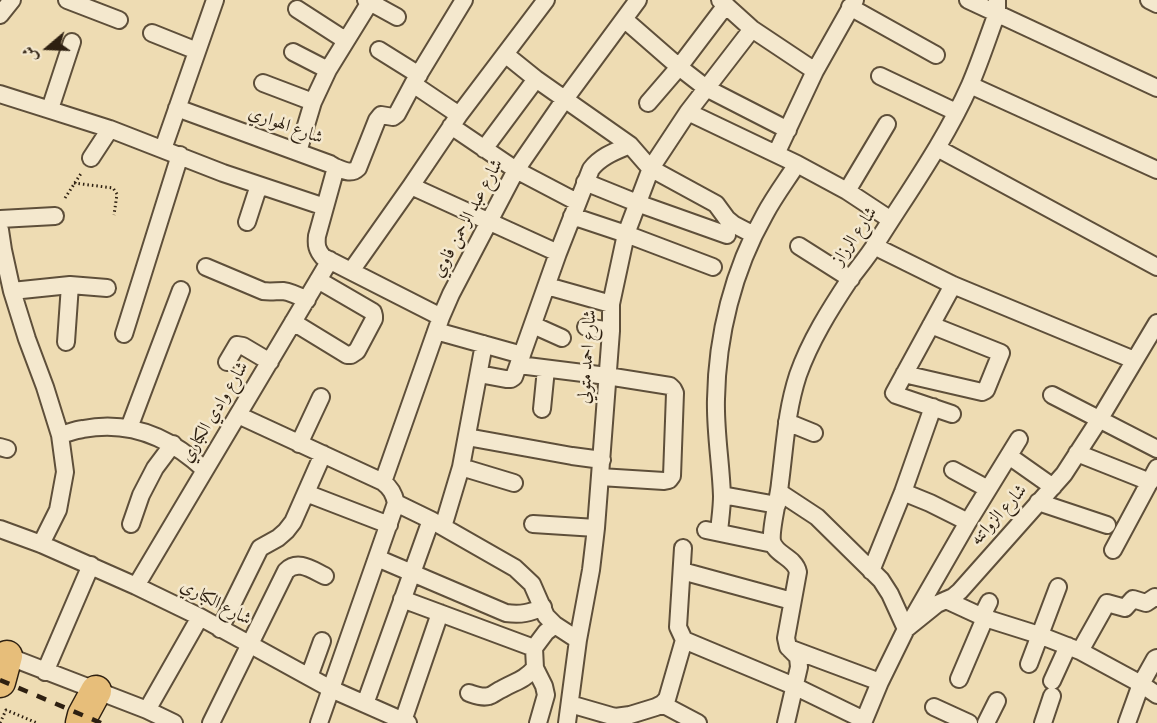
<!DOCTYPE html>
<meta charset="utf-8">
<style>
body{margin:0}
#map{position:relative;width:1157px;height:723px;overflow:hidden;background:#eedcb3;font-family:Vollkorn,Amiri,serif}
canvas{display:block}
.north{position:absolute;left:18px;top:18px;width:60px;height:60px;-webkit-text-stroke:4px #f4e8ce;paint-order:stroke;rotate:251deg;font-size:16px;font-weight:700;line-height:24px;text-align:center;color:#2e2011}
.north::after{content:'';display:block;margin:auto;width:21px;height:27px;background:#2e2011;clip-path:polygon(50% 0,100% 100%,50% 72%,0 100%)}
</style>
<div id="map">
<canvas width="1157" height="723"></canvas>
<div class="north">ش</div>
</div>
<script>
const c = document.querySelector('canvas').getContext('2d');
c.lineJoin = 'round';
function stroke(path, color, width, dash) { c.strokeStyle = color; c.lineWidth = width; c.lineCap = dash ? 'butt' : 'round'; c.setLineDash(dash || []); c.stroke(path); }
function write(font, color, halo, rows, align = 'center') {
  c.font = font + ' Vollkorn,Amiri,serif'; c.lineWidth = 5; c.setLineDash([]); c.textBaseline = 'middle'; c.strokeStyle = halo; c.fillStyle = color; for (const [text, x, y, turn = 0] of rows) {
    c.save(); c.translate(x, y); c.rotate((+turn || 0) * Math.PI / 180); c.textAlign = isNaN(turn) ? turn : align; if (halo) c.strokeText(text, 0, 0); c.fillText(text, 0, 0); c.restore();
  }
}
const path = new Path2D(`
 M74 183 113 188 117 194 114 215
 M65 198 82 172
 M0 723 6 710 37 723`);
const street = new Path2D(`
 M67 0 119 20
 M366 0 397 17
 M720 0 752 29 815 71
 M968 0 1157 88
 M1149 0 1157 4
 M850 7 936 55
 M297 9 345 40
 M0 15 12 0
 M624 19 679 67 706 88 788 130
 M152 33 197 51
 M379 50 419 75
 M293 52 328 70
 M505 54 536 79 630 145 650 168 716 204 727 219 733 224 754 235
 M880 76 956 112
 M263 83 313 102
 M413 84 459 115
 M970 85 1157 170
 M0 94 110 129 223 173 325 207
 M648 103 679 67 726 5
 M177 108 330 164 335 167V171L317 236C316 245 317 250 323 257L441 317
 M50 109 72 42
 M688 112 797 164 847 191 891 220
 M451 126 516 170 577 202
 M937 148 1157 267
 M163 149 215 0
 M484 149 536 79
 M298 152 313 102 328 70 370 2
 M776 154 815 71 855 0
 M91 158 110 129
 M335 167C343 170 351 175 358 168L377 120 381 115 393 117 397 114 413 84 464 0
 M585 182 637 203 727 235
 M411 186 558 253
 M847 191 887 124
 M572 216 626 234 713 267
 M0 219 55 216
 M247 222 259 185
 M0 230 3 250 12 291 27 339 45 387 60 435 65 472 58 510 41 544
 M799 246 851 279
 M874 246 953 285 1134 360
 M206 267 263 291C270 292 276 291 283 291 291 292 299 296 307 300
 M351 271 411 186 459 115 546 0
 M547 286 611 304
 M12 291 70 285 107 288
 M293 322 347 355H351L357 351 374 319V316L373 312 318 280
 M533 325 562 338
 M586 327 611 331
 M436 331 522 355
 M124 334 180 155
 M66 342 70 285
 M227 362 237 345 243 346 270 362
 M519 365 607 376 670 386 673 389 675 393 672 476 669 480 664 481 600 477
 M479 374 506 379H511L514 377 558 253 591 169C601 156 616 151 630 145
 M904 374 982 392 986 390 1001 353 931 325
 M1052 395 1157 449
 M542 409 546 369
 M952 414 896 395 894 393 953 285
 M238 415 383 482C391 488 394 494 396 503
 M787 422 814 433
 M129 428 181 290
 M60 435C68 433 75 430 83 429 130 420 171 438 205 470
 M467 437 572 456 602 460
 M299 444 321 397
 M0 447 7 449
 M1077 453 1150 482
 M1009 456 1053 487
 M461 467 514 483
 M953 470 988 489
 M383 482 441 317 451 294 516 170 565 99 638 0
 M779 492 817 517 881 580 890 594 906 629
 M903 492 930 503 968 522
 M306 493 389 525
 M722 495 777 505
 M1038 502 1107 525
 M396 503 431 520 515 568 532 584 546 616 555 625 578 640
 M131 524 141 495 155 468 173 444
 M533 524 596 528
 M443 527 461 467 484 344
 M0 529 41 544 136 586 200 617 331 689 408 723
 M706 530 773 544
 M719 532C720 520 722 508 722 496 721 464 715 431 716 399 717 336 733 270 765 214 774 197 786 181 797 164
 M683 548 678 627 684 640 794 686 864 720
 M1113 550 1157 468
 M377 558 506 613C521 615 530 613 543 607
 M682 571 792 601
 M871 571 903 492 933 407
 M136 586 330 260
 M402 599 534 648
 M946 600 985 618 1039 635 1080 651 1141 684 1157 695
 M982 616 989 602
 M911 621 968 522 1019 439
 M220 629 260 548 278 538 286 531 293 522 323 454
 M789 648 880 682
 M1080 651 1107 603 1125 608 1133 599 1146 603 1155 597 1157 598
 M2 654 147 710 174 723
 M1029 664 1058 587
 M45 672 91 565
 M309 677 322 641
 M959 679 985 618
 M1052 681 1068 646
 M469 693C475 695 482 698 489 696 493 695 497 691 502 689 516 681 523 681 535 668
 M365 704 431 520
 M570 704 615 717 630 715 656 707 662 704 667 699 684 640
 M662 704 698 723
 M934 707 969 723
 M147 710 200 617
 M403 721 440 613
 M211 723 286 571C298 559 312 570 325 576
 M319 723 396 503
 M538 723 546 695 544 686 535 668 534 648 546 632 555 625
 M567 723 578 640 591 570 596 528 611 331V304L626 234 651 168 688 112 752 29
 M786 723 799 667 798 657 788 647 786 638 798 572C795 557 775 555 772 541 770 529 779 497 780 483 785 445 786 412 798 375 810 341 830 309 850 279 859 267 869 255 877 242 909 191 945 141 970 85 980 62 988 37 997 13V0
 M863 723 880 682 906 629 937 604 953 597 960 591 1064 474 1099 420 1157 323
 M986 723 997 701
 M1043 723 1052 696
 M1127 723 1141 684 1155 659 1157 658`);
const highway = new Path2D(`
 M0 682 7 656
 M81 723 83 715 96 691`);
const rail = new Path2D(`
 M0 680 101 723`);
const streetNames = [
 ["شارع الهواري",285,127,20],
 ["شارع عبد الرحمن فاوي",469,219,-62],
 ["شارع الرزاز",856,237,-56],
 ["شارع احمد متولي",589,357,-86],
 ["شارع وادي الكباري",216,413,-59],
 ["شارع الزواتنه",1000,516,-48],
 ["شارع الكباري",215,604,28]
];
stroke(street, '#5e4f3a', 20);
stroke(highway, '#2e2011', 33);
stroke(path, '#2e2011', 3, [1.5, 3]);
stroke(street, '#f4e8ce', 16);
stroke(highway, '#e7be7a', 30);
stroke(rail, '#2e2011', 4.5, [10, 10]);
write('18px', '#2e2011', '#f4e8ce', streetNames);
</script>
